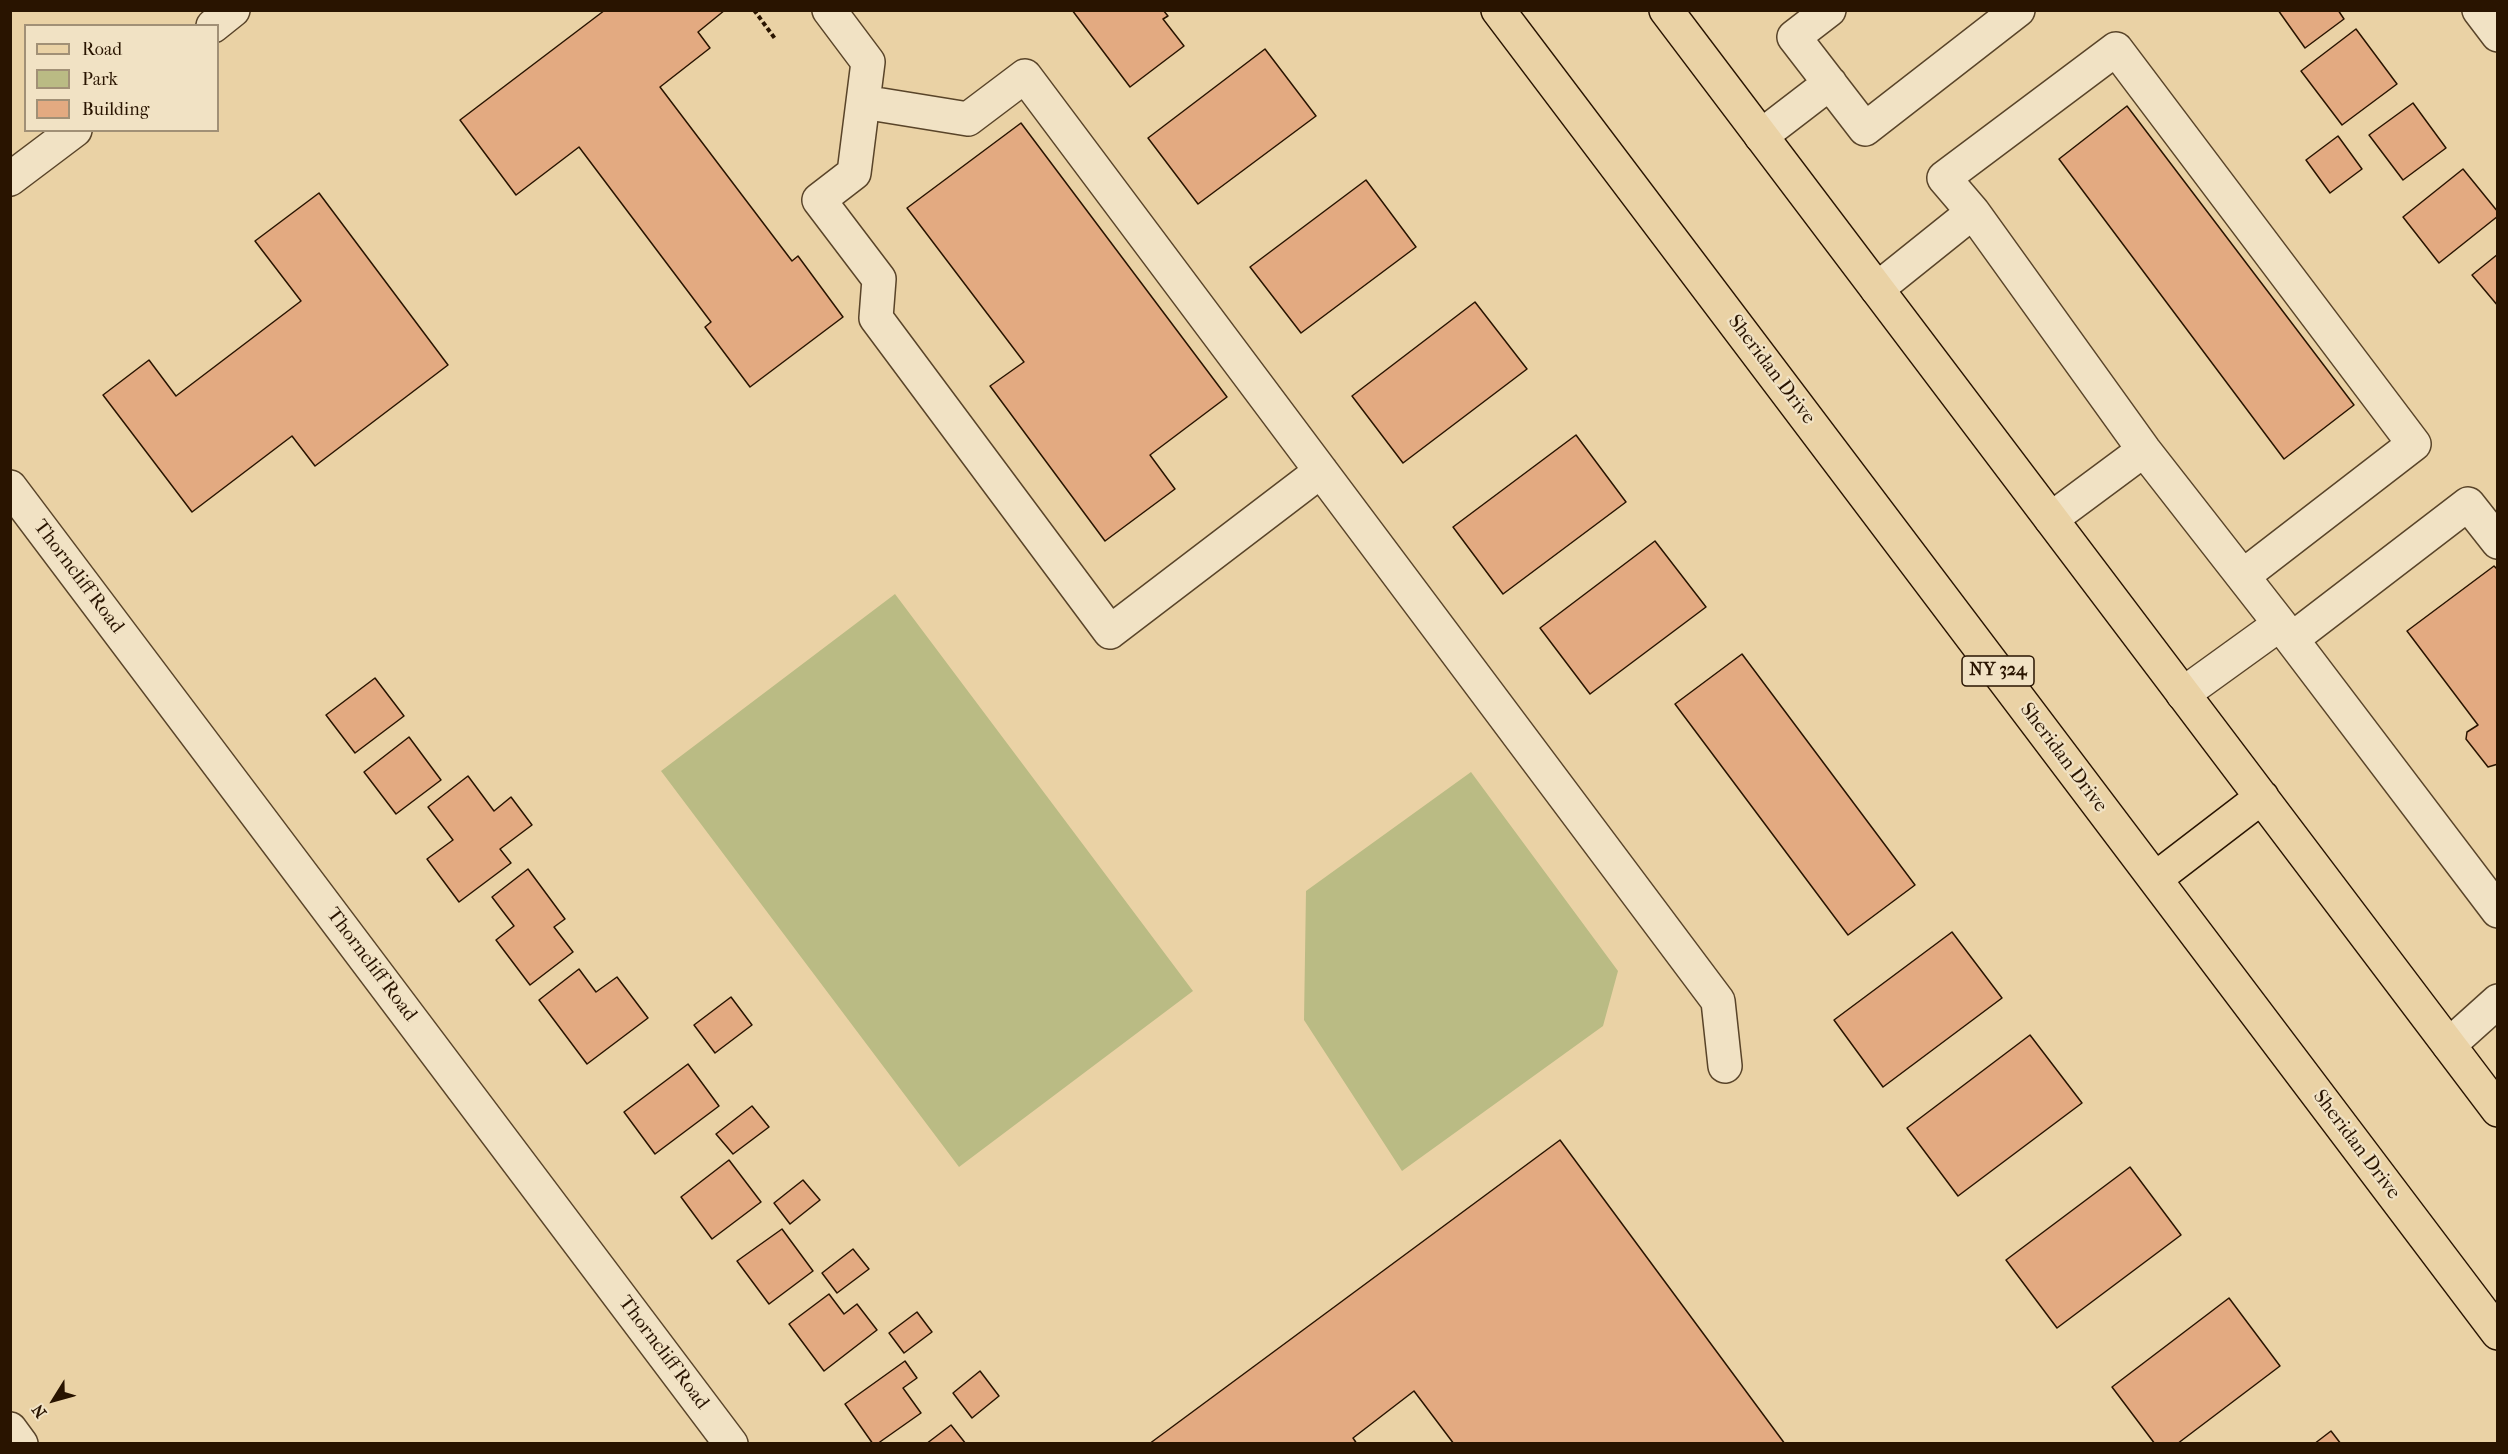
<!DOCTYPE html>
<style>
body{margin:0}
#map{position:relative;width:2508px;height:1454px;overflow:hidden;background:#ead2a5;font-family:"IM FELL French Canon",serif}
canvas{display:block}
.frame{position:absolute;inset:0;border:12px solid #291400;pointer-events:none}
.legend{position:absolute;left:24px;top:24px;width:195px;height:108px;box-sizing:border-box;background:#f1e2c4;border:2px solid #a19076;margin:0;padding:8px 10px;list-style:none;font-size:18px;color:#291400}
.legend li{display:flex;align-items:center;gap:12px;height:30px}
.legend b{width:30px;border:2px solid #a19076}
.north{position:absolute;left:24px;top:1370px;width:60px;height:60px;-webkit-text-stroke:4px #f1e2c4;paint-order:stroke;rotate:233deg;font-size:16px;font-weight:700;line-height:24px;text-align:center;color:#291400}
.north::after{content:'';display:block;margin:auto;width:21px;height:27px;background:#291400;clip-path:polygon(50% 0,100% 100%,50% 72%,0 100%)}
</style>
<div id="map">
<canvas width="2508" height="1454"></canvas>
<div class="frame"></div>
<ul class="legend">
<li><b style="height:8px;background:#ead2a5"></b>Road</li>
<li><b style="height:16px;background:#babb84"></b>Park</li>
<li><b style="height:16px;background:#e3aa81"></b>Building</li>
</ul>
<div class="north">N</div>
</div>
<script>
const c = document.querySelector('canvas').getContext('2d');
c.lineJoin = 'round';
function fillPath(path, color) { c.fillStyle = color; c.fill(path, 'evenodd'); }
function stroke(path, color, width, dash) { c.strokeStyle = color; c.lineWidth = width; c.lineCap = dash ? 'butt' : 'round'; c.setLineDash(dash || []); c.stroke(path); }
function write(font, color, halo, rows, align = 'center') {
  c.font = font + ' "IM FELL French Canon",serif'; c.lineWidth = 4.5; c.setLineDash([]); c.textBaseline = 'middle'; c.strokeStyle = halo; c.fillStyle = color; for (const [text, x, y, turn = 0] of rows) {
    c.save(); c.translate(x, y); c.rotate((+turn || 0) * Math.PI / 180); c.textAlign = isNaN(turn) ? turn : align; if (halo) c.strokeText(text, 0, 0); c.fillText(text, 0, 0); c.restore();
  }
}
const green = new Path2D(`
 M895 594 1193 991 959 1167 661 771Z
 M1471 772 1618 971 1603 1026 1402 1171 1304 1020 1306 891Z`);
const building = new Path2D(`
 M605 10H725L698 32 710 48 660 87 792 261 798 256 843 317 750 387 705 327 711 322 579 147 516 195 460 120Z
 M1072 10H1163L1168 16 1163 19 1184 46 1130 87Z
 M2278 10H2338L2344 19 2305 48Z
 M2356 29 2397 84 2342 125 2301 71Z
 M1265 49 1316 116 1198 204 1148 138Z
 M2413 103 2446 148 2403 180 2369 135Z
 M2127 106 2354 405 2284 459 2059 159Z
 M1021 123 1227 397 1150 455 1175 489 1105 541 990 386 1024 362 907 208Z
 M2338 136 2362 169 2330 193 2306 160Z
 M2463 169 2498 212V216L2439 263 2403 217Z
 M1366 180 1416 247 1301 333 1250 267Z
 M319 193 448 365 315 466 292 436 192 512 103 395 149 360 176 396 301 301 255 241Z
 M2498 254V306L2472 275Z
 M1475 302 1527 369 1403 463 1352 396Z
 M1576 435 1626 502 1503 594 1453 527Z
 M1655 541 1706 607 1590 694 1540 628Z
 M2494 566 2498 570V764L2488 767 2466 739 2467 732 2478 725 2407 631Z
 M1742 654 1915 885 1848 935 1675 704Z
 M375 678 404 716 355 753 326 715Z
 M409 737 441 780 396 814 364 772Z
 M468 776 494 811 511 797 532 825 500 849 511 863 459 902 427 859 453 840 428 807Z
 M528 869 565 919 554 927 573 952 530 985 496 940 514 926 492 897Z
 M1952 932 2002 998 1883 1087 1834 1020Z
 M579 969 596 992 617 977 648 1018 587 1064 539 1000Z
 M731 997 752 1025 715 1053 694 1025Z
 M2030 1035 2082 1103 1958 1196 1907 1128Z
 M688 1064 719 1106 655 1154 624 1112Z
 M752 1106 769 1127 733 1154 716 1134Z
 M1560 1140 1785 1444H1454L1414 1391 1353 1438 1357 1444H1149Z
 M729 1160 761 1202 712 1239 681 1197Z
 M2130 1167 2181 1235 2057 1328 2006 1260Z
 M803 1180 820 1200 790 1224 774 1203Z
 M782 1229 813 1271 769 1304 737 1261Z
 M853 1249 869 1269 837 1293 822 1273Z
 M829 1294 844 1314 857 1304 877 1330 824 1371 789 1324Z
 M2229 1298 2280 1366 2177 1444H2155L2112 1387Z
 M917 1312 932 1332 904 1353 889 1333Z
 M905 1361 917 1378 903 1388 921 1413 877 1444H873L845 1404Z
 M980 1371 999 1396 972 1418 953 1393Z
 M951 1425 966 1444H926Z
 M2331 1431 2341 1444H2314Z`);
const path = new Path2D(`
 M754 10 776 40`);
const minor = new Path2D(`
 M829 10 868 62 854 173 819 200 879 279 876 318 1110 632 1321 471
 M1829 10 1794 37 1865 129 2018 10
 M2479 10 2498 35
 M213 26 233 10
 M863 102 968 119 1025 76 1718 1001 1725 1066
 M1761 136 1830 83
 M10 179 75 130
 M1973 212 1944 178 2116 49 2414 444 2243 576
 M1877 289 1973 212 2144 450 2280 624 2498 911
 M10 487 731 1444
 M2051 519 2144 450
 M2292 639 2468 504 2498 542
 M2183 694 2280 624
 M2449 1045 2498 1001
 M10 1429 21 1444`);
const major = new Path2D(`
 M1498 10 2498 1333
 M1666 10 2498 1110
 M2155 879 2262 797`);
const shields = [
 [1998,671,72]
];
const shieldNames = [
 ["NY 324",1998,671]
];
const streetNames = [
 ["Sheridan Drive",1771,370,53],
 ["Thorncliff Road",78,577,53],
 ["Sheridan Drive",2063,758,53],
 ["Thorncliff Road",371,965,53],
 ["Sheridan Drive",2356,1145,53],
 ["Thorncliff Road",663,1353,53]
];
fillPath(green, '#babb84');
fillPath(building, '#e3aa81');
stroke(building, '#291400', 1.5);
stroke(minor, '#594429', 36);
stroke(major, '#291400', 36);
stroke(path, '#291400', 4, [4.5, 3]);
stroke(minor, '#f1e2c4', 33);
stroke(major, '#ead2a5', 33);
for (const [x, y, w] of shields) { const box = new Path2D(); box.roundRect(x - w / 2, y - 15, w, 30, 4.5); c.fillStyle = '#f1e2c4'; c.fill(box); stroke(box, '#291400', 1.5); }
write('bold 18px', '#291400', null, shieldNames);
write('20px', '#291400', '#f1e2c4', streetNames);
</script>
